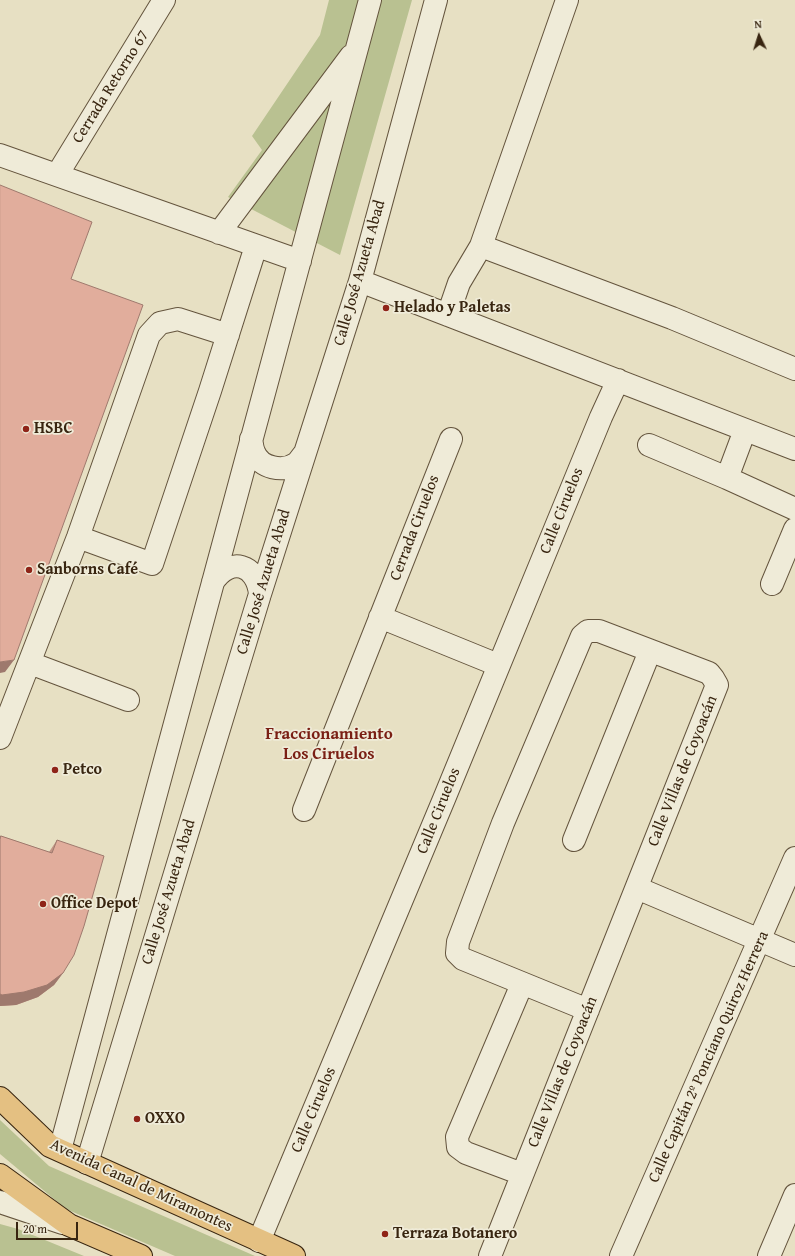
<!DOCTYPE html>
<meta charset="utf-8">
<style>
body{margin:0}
#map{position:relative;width:795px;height:1256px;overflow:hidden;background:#e7e0c3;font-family:"Gentium Book Plus",serif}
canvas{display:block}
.north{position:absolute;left:739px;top:16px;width:40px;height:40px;-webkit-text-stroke:3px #efebd8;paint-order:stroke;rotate:356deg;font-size:11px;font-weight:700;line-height:16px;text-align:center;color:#382510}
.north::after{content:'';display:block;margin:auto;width:14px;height:18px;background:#382510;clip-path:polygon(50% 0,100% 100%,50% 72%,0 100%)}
.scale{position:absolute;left:16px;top:1222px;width:62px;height:18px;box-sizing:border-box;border:2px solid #382510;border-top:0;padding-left:5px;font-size:12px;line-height:14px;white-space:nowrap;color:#382510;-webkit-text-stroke:3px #efebd8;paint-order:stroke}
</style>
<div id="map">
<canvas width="795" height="1256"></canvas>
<div class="north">N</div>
<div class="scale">20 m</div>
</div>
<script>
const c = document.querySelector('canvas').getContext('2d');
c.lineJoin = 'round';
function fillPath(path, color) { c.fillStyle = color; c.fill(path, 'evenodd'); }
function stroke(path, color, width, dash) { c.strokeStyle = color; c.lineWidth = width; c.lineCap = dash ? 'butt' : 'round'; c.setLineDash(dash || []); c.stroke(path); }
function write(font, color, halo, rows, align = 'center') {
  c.font = font + ' "Gentium Book Plus",serif'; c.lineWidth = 3.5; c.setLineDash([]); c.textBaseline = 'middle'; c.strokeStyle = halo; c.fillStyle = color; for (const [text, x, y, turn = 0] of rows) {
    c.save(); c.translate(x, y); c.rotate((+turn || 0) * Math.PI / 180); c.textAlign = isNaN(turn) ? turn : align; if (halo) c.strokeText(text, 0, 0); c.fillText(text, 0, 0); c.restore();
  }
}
const green = new Path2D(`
 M329 0H412L340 255 228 197 262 150 252 136 320 35Z
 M0 1120 49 1166 255 1256H175L66 1209 0 1154Z
 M0 1224 18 1229 84 1256H0Z`);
const minor = new Path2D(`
 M0 155 300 261
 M57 175 164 0
 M219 233 351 56
 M481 246 672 318 795 369
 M360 281 795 449
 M448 315 459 283 481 246 567 0
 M745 430 727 478 795 509
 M251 439C252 443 252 448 254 452 260 468 283 473 297 463 300 460 302 456 305 453
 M649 445 727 478
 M78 537 152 564 210 391 256 246
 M213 582C230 556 257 564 260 594
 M772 584 795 529
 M380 617 498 665
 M30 663 128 700
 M0 738 78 537 149 335 160 323 178 319 228 335
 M304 810 451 439
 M574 840 650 651
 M637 888 795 955
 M60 1150 370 0
 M87 1163 260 594 360 281 436 0
 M522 1174 466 1153 458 1147 457 1137 522 984
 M0 1202 63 1223
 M259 1241 444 799 601 417 618 380
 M490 1256 717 685 713 678 709 673 599 631H588L582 636 503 823 458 942 457 953 463 959 588 1010
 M621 1256 795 858
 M769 1256 795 1195`);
const major = new Path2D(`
 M0 1098 50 1146 294 1256
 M0 1175 69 1225 141 1256`);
const wall = new Path2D(`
 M1 836 49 852 57 840 63 973 54 985 38 997 16 1005 0 1006V838Z`);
const shadedWall = new Path2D(`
 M14 660 5 672 0 673V662Z
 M63 973 54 985 38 997 16 1005 0 1006V994Z`);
const building = new Path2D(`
 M0 185 92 222 71 279 143 305 14 660 0 662Z
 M1 836 52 853 57 840 104 856 84 926 74 955 63 973 47 985 24 992 2 995 0 994V840Z`);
const markers = [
 [386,308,4,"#8f2418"],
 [26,429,4,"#8f2418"],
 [29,570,4,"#8f2418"],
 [55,770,4,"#8f2418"],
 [43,904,4,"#8f2418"],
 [137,1119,4,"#8f2418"],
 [385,1234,4,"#8f2418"]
];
const streetNames = [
 ["Cerrada Retorno 67",111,87,-58],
 ["Calle José Azueta Abad",360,273,-74],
 ["Calle Ciruelos",562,511,-68],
 ["Cerrada Ciruelos",415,528,-69],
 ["Calle José Azueta Abad",264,582,-73],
 ["Calle Villas de Coyoacán",683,771,-68],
 ["Calle Ciruelos",439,811,-68],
 ["Calle José Azueta Abad",169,892,-73],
 ["Calle Capitán 2º Ponciano Quiroz Herrera",709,1057,-66],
 ["Calle Villas de Coyoacán",563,1072,-68],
 ["Calle Ciruelos",314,1110,-67],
 ["Avenida Canal de Miramontes",141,1186,25]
];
const poiNames = [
 ["Helado y Paletas",394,308],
 ["HSBC",34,429],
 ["Sanborns Café",37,570],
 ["Petco",63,770],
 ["Office Depot",51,904],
 ["OXXO",145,1119],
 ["Terraza Botanero",393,1234]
];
const neighbourhoodNames = [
 ["Fraccionamiento",329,735],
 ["Los Ciruelos",329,755]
];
fillPath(green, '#b9c191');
stroke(minor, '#64543d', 24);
stroke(major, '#382510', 24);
stroke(minor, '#efebd8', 22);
stroke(major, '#e4c082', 22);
fillPath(wall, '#c29586');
fillPath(shadedWall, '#9e796d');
fillPath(building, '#e1ad9c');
stroke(building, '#9e796d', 1);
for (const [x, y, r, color] of markers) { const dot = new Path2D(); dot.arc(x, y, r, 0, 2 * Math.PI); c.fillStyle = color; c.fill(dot); stroke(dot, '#efebd8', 1.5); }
write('16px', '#382510', '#efebd8', streetNames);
write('bold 16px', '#382510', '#efebd8', poiNames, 'left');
write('bold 17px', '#7a1f14', '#efebd8', neighbourhoodNames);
</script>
